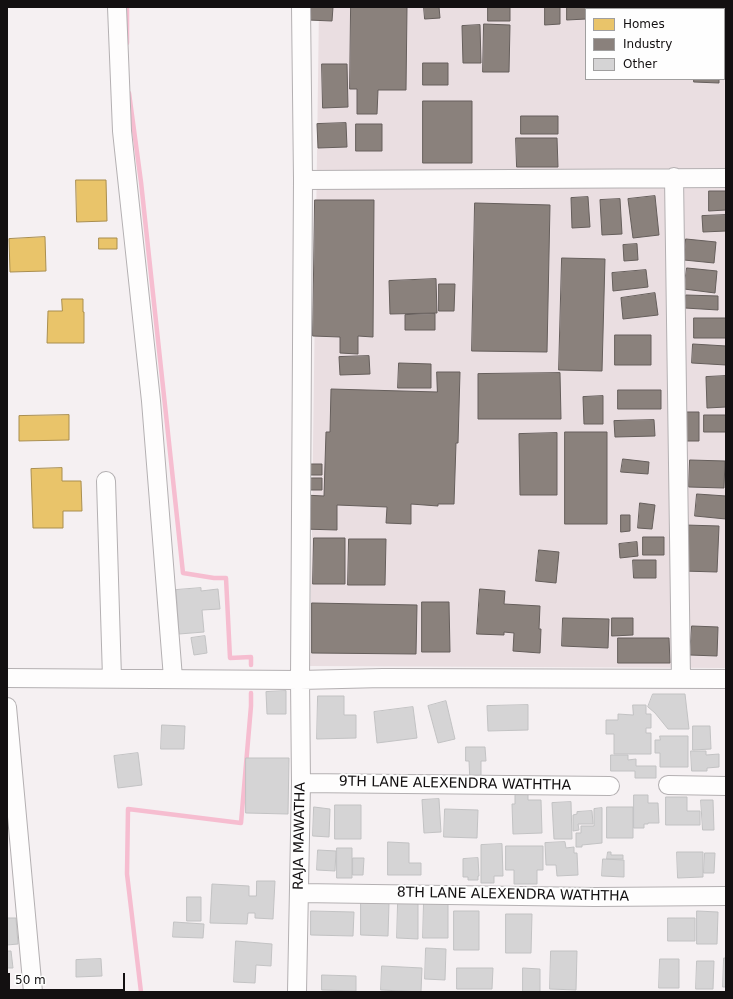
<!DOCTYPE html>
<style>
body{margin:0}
#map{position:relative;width:733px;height:999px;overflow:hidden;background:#f5f0f2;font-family:"DejaVu Sans",sans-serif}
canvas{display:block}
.frame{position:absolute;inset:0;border:8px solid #131011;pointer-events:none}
.legend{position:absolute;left:585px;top:8px;width:140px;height:72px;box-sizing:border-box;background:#fefefe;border:1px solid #a09f9f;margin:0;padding:5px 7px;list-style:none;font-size:12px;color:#131011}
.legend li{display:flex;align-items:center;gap:8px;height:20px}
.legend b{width:20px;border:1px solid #a09f9f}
.scale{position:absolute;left:8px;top:973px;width:117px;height:18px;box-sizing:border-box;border:2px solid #131011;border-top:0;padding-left:5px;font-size:12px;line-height:14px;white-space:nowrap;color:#131011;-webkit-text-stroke:3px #fefefe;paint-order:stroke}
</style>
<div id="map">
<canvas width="733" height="999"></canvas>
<div class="frame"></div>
<ul class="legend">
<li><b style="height:11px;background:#e9c46a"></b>Homes</li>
<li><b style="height:11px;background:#8a817c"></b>Industry</li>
<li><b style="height:11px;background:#d5d4d5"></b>Other</li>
</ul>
<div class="scale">50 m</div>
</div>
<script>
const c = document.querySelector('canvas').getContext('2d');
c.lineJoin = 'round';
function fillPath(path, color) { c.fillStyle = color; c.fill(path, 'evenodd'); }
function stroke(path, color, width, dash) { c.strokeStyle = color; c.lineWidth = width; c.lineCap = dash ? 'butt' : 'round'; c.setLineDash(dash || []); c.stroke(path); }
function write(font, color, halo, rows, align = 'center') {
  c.font = font + ' "DejaVu Sans",sans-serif'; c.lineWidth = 4; c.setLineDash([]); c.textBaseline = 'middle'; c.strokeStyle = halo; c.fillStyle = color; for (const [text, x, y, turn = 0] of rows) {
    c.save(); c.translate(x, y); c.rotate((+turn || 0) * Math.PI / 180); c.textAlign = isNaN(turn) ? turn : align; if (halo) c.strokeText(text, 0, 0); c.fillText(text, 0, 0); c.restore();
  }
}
const built = new Path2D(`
 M319 7H726V668L310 666ZM586 9H724V79H586Z`);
const homes = new Path2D(`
 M76 180H106L107 221 77 222Z
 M45 237 46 271 10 272 9 239Z
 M99 238H117V249H99Z
 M62 299H83V312H84V343H47L48 311H62Z
 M69 415V440L19 441V416Z
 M62 468V481H81L82 511H63V528H33L31 469Z`);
const industry = new Path2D(`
 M308 7H333L332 21 308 20Z
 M351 7H407L406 90H378L377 114H357V89H350Z
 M424 7H439L440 18 425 19Z
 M488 7H510V21H488Z
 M545 7H560V24L545 25Z
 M567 7H592V9H586V19L567 20Z
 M695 7H720V9H695Z
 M484 24 510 25 509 72H483Z
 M480 25 481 63H463L462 26Z
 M423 63H448V85H423Z
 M322 64H347L348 107 323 108Z
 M694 79H719V83L694 82Z
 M423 101H472V163H423Z
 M521 116H558V134H521Z
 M346 123 347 147 318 148 317 124Z
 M356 124H382V151H356Z
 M516 138H557L558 167H517Z
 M709 191H726V210L709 211Z
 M655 196 659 235 633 238 628 199Z
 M588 197 590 227 572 228 571 198Z
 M620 199 622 234 602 235 600 200Z
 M315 200H374L373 337 358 336V354L340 353V337L313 336Z
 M475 203 550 205 547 352 472 351Z
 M726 215V231L703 232 702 216Z
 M686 239 716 242 714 263 684 260Z
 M637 244 638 260 624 261 623 245Z
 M562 258 605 259 602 371 559 370Z
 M687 268 717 271 715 293 684 289Z
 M646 270 648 287 613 291 612 273Z
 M436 279 437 313 390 314 389 281Z
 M439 284H455L454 311H439Z
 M655 293 658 315 623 319 621 298Z
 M686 295 718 296V310L685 308Z
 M435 314V330H405V315Z
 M694 318H726V338H694Z
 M615 335H651V365H615Z
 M693 344 726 346V365L692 363Z
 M369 356 370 374 340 375 339 357Z
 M399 363 431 364V388H398Z
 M437 372H460L458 443H456L454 504H438V506L411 504V524L386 523 387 507 337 505V530L303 529 304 495 324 496 326 432H330L331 389 437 392Z
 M560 373 561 419H478V374Z
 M726 376V407L707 408 706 377Z
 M618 390H661V409H618Z
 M603 396V424H584L583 397Z
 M682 412H699V441H682Z
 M704 415H726V432H704Z
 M654 420 655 436 615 437 614 421Z
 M565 432H607V524H565Z
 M557 433V495H520L519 434Z
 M623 459 649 462 648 474 621 472Z
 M690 460 725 461 724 488 689 487Z
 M308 464H322V475H307Z
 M306 478H322V490H306Z
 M697 494 726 496V519L695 516Z
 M640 503 655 505 652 529 638 528Z
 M621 515H630V531L621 532Z
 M685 525 719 526 717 572 683 571Z
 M643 537H664V555H643Z
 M314 538H345V584H313Z
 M349 539H386L385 585H348Z
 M637 542 638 556 620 558 619 544Z
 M539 550 559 552 556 583 536 581Z
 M633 560H656V578H634Z
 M480 589 505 591 504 604 540 606 539 629H541L540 653 513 651 514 633 504 632V635L477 634Z
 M422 602H449L450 652H422Z
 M312 603 417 605 416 654 312 653Z
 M563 618 609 619 608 648 562 646Z
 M612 618H633V635L612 636Z
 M692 626 718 627 717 656 690 655Z
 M618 638H669L670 663H618Z`);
const stream = new Path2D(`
 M127 7V43
 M129 93 141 182 183 573 214 578H226L230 658 251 657V665
 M141 992 127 874 128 809 241 823 251 706V693`);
const building = new Path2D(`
 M201 588V591L218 589 220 609 202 610 204 632 179 634 176 590Z
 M205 636 207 653 194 655 191 638Z
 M286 691V714H267L266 692Z
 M653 694H685L689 729H668L655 713 648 707Z
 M318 696H344V715H356V738L317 739Z
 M446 701 455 739 438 743 428 706Z
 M528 705V730L488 731 487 706Z
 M633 705H646V714H651V728H646V733H651V754H614V734H606V720H618V714L633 715Z
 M413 707 417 738 377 743 374 712Z
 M162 725 185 726 184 749H161Z
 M693 726H710L711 749 693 750Z
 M660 736H688V767H660V753H655V740H660Z
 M466 747H485L486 761H481V782L470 783 469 761H466Z
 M691 751H706V755L719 754V767L707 768V771H692Z
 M138 753 142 785 118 788 114 756Z
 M611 755H628V760L636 759V766H656V778H635V771H611Z
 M246 758H289L288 814 246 813Z
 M528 792V800H541L542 833 513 834 512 804H515V793Z
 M634 795H648V803H658L659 823H648V824H644V828H634Z
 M666 797H687V811H700V825H666Z
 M439 799 441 832 424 833 422 800Z
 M701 800H713L714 830H703Z
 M571 802 572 839H554L552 803Z
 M335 805H361V839H335Z
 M314 807 330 809 329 837 313 836Z
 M607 807H633V838H607Z
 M602 808V843L582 845V847H576V833H581V826H594V809Z
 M445 809 478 810 477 838 444 837Z
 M592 811 593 824H578L579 830 573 831V815L577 814V812Z
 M388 842 409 843V863H421V875H388Z
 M565 842 566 848 574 847V853H577L578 875 557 876 556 865H546L545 843Z
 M502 844 503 876H494V883H481V845Z
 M506 846H543V870H537V884H514V870H506Z
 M337 848H352V878H337Z
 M318 850 336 851 335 871 317 870Z
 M608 852H611V855H623V859H607Z
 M677 852H703V877L678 878Z
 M705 853H715L714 873H704Z
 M353 858H364L363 875H353Z
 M478 858 479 876H478V880H468V877H463V859Z
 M603 859 624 860V877L602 876Z
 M257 881H275L273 919 255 918V913H248L247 924 210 923 212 884 249 886V896H256Z
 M187 897H201V921H187Z
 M424 901H448V938H423Z
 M361 902 389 903 388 936 361 935Z
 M398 903H418V939L397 938Z
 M311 911 354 912 353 936 311 935Z
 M454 911H479V950H454Z
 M697 911 718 912 717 944H697Z
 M506 914H532L531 953H506Z
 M7 918H16L18 944 7 945Z
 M668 918H695V941H668Z
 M174 922 204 924 203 938 173 937Z
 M236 941 272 944 271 966 256 965 255 983 234 982Z
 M426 948 446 949 445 980 425 979Z
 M7 951H11L13 968H7Z
 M551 951H577L576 990 550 989Z
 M724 958H726V987H723Z
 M101 959 102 976 76 977V960Z
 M660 959H679V988H659Z
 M697 961H714L713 989H696Z
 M382 966 422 968 421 992 381 990Z
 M457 968H493L492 989H457Z
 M523 968 540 969V992H523Z
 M322 975 356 976V991L322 990Z`);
const minor = new Path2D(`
 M117 7 122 131 151 401 173 678
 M674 177 681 679
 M303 180 726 178
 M106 481 112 678
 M7 678 300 680 383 678 726 679
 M7 707 33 992
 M301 783 610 786
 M668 785 726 786
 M299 893 595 897 726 896
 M297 992 301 783 300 680 303 180 301 7`);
const streetNames = [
 ["9TH LANE ALEXENDRA WATHTHA",455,784,1],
 ["RAJA MAWATHA",300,836,-89],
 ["8TH LANE ALEXENDRA WATHTHA",513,895,1]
];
fillPath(built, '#eadee1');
fillPath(homes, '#e9c46a');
stroke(homes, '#a98e4f', 1);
fillPath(industry, '#8a817c');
stroke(industry, '#665f5c', 1);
stroke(stream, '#f6bdd0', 4.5);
fillPath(building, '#d5d4d5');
stroke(building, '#c2c2c3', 1);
stroke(minor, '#b4b0b2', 20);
stroke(minor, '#fefdfd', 18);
write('14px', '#131011', '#fefefe', streetNames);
</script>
